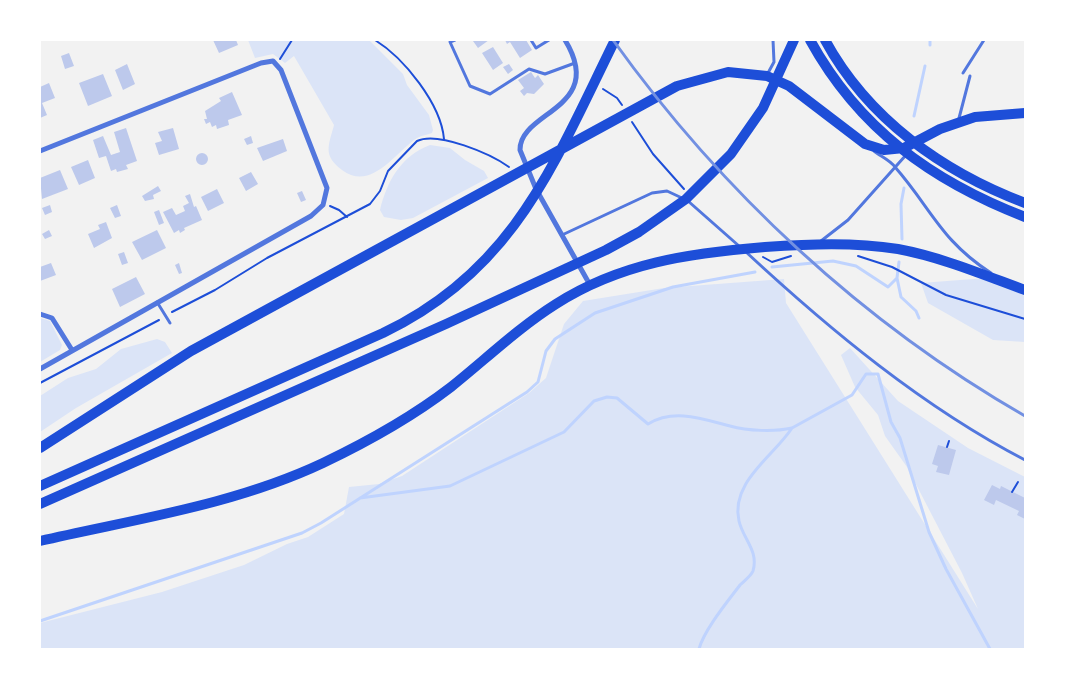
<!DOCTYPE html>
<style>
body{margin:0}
#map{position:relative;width:1065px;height:689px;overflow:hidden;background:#f2f2f2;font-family:"DM Sans",sans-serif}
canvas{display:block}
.frame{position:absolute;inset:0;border:41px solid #fff;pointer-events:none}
</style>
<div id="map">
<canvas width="1065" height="689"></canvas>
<div class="frame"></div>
</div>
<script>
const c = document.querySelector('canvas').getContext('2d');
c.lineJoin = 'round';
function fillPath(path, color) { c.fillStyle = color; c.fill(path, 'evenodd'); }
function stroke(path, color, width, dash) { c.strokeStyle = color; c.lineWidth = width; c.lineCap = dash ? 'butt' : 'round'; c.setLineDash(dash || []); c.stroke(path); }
const green = new Path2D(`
 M248 40H369L403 74 407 85 429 115 433 130 432 133C426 135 419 136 414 140 393 156 370 191 342 170 322 155 329 145 334 125L294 56 285 63 273 54 255 58Z
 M430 145 450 148 465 160 484 171 488 178 413 218 401 220 384 217 380 210C387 181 401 156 430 145Z
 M986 278 1025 296V342L993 340 928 303 921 283Z
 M784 279 786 303 978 609 962 573 907 467 885 436 878 415 855 387 841 355 850 348 898 401 968 448 1025 477V649H40V623L162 592 244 565 287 544 308 537 344 514 349 487 379 484 402 476 529 393 546 378 564 324 583 301 664 288Z
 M40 318 50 321 62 345 60 350 40 362Z
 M157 339 165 342 172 353 76 408 40 432V396L68 378 96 369 121 349Z`);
const stream = new Path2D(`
 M930 45V40
 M914 116 925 66
 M902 239 901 204 904 188
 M772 267 833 261 856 266 888 287 897 278 899 262
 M897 278 901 297 916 311 919 318
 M360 498 450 486 564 432 594 401 607 397 617 398 648 424C674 408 703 419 730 426 748 431 774 432 792 428L852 395 866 374H878L891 422 900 438 929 532 946 569 990 649
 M40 621 302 533 321 523 527 392 538 382 546 351 555 339 595 313 673 287 755 272
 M699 649C704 630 728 601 740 585 744 581 751 576 753 571 759 551 743 539 739 521 730 482 774 456 792 428`);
const building = new Path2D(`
 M213 40H236L238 45 219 53Z
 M474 40H489L478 48 473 41Z
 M505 40H526L532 50 520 58 510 42 507 44Z
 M493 47 503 63 493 70 482 53Z
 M69 53 74 66 65 69 61 56Z
 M127 64 135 84 123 90 115 70Z
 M509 64 513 70 508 74 503 67Z
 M531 72 535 78 538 75 544 84 534 94 527 93 524 96 520 91 524 88 518 80Z
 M103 74 112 96 88 106 79 83Z
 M49 83 55 98 42 103 47 115 40 118V87Z
 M232 92 242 115 228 120 229 125 217 129 216 125 212 127 210 122 206 124 204 119H207L205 111 221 101 219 98Z
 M126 128 137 161 126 165 128 169 117 172 116 169 111 171 106 156 99 158 93 140 103 136 111 155 120 152 114 132Z
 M173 128 179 149 159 155 155 143 162 141 158 132Z
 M251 136 253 143 247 145 244 139Z
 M283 139 287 151 263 161 257 148Z
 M196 159a6 6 0 1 1 12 0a6 6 0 1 1-12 0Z
 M88 160 95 178 79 185 71 167Z
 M60 170 68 189 42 199 40 178Z
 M251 172 258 184 246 191 239 178Z
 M158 186 161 191 153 195 154 199 145 201 142 196Z
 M217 189 224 203 208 211 201 197Z
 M302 191 306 200 301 202 297 193Z
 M190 194 194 207 196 206 202 220 184 228 185 230 180 233 179 230 174 233 163 212 172 208 176 215 185 211 183 206 189 203 185 196Z
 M50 205 52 212 45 215 42 208Z
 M117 205 121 216 115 218 110 208Z
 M159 210 164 223 159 225 154 212Z
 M106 222 112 238 94 248 88 234 100 229 98 225Z
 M49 230 52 236 45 239 42 234Z
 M157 230 166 248 142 260 132 242Z
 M124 252 128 263 122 265 118 254Z
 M51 263 56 275 40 281V267Z
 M179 263 182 273 179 274 175 265Z
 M136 277 145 294 120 307 112 289Z
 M938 445 956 450 949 475 936 472 938 466 932 464Z
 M992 485 1000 489 1001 486 1025 498V519L1017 515 1019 511 996 500 994 505 984 500Z`);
const path = new Path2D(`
 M375 40C404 58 441 104 444 139
 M280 59 292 40
 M603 89 617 98 622 105
 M632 122 653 154 684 189
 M330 206 339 210 347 217
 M858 256 892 267 946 295 1025 319
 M763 257 772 262 791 256
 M172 312 215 290 267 258 370 204 380 191 388 171 417 141C438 131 491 154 509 167
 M40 383 159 320
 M947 447 949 441
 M1012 492 1018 482`);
const service = new Path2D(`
 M455 40 450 42 470 86 490 94 529 69 545 74 575 63
 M531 40 536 48 549 40
 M768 73 774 62 773 40
 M963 73 984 40
 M958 122 970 76
 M874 151C880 156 890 160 895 167 931 208 941 241 991 273
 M688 201 739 246
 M562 235 652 193 667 191 682 198
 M821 241 848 220 906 155
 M746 252C830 330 923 407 1025 460
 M157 302 170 323`);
const minor = new Path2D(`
 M565 40C607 109 519 111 520 150L536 189 590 285
 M40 151 261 63 273 61 281 70 327 188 323 205 311 216 40 369
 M40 314 52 318 72 350`);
const trunk = new Path2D(`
 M810 40C859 129 932 181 1025 217
 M825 40C868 119 943 172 1025 203
 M40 448 191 351 677 86 728 72 767 76 789 86 865 144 884 150 904 148 940 129 975 117 1025 113
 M40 486 383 333C515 270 554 163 615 40
 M40 504 446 324 606 250 639 232 686 199 731 154 763 108 794 40
 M40 541C135 519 234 505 323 463 367 442 412 417 451 387 486 359 518 328 556 304 620 263 690 253 765 247 809 244 854 242 898 249 941 257 984 275 1025 290`);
const rail = new Path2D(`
 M613 40C722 192 863 323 1025 416`);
fillPath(green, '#dbe4f7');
stroke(stream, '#bfd3fe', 3);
fillPath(building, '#bdc9ec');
stroke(path, '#1d4ed8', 2);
stroke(service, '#5277de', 3);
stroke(minor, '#5277de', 5);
stroke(trunk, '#1d4ed8', 10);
stroke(rail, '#7290e2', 3);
</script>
